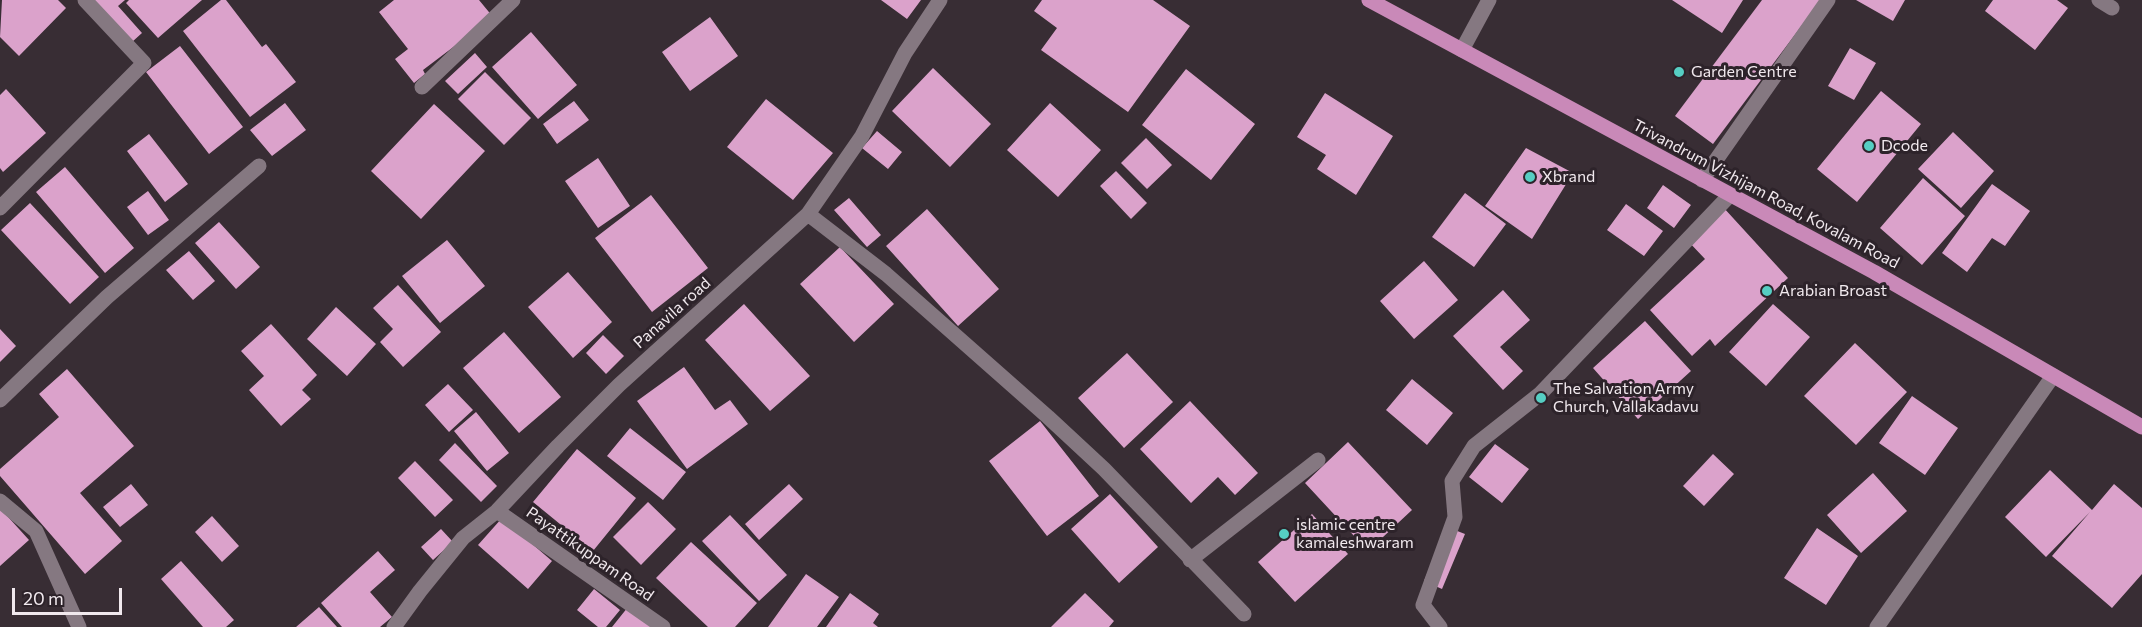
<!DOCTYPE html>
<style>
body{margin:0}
#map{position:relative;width:2142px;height:627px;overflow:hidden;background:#382d34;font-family:Commissioner,sans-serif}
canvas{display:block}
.scale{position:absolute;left:12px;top:588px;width:110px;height:27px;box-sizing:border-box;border:3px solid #f1e9ee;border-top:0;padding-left:8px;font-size:18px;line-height:21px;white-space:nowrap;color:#f1e9ee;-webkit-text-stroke:4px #2d232a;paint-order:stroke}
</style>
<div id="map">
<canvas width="2142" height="627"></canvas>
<div class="scale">20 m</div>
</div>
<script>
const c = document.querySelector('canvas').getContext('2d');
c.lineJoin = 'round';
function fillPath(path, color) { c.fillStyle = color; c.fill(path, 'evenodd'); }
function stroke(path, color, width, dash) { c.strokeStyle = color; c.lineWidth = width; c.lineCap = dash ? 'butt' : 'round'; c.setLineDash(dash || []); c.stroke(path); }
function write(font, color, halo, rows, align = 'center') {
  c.font = font + ' Commissioner,sans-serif'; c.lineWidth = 6; c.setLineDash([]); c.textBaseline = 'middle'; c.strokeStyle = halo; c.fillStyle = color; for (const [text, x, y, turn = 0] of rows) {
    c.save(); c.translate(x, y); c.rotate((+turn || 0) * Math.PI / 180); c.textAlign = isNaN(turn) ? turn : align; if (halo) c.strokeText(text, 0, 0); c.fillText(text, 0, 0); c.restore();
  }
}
const building = new Path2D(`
 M2 0H58L66 8 19 56 0 37Z
 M94 0H125L118 6 142 33 132 42Z
 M129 0H202L158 38 126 3Z
 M221 0H226L262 47 266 44 296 82 250 117 183 31Z
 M394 0H479L493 17 423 70 425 74 414 83 395 59 408 49 379 12Z
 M881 0H921L907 19Z
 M1042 0H1153L1190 26 1128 112 1041 50 1057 28 1034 11Z
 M1672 0H1743L1722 33Z
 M1762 0H1821L1713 144 1675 116Z
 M1856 0H1905L1893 21Z
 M1993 0H2057L2068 8 2035 50 1985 11Z
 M710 17 738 56 690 91 662 52Z
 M531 32 577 85 538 119 492 67Z
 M180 46 243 127 209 154 146 72Z
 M1850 48 1876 63 1854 100 1828 86Z
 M475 53 487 67 458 94 445 81Z
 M933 68 991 124 950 167 892 111Z
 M1186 69 1255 124 1211 180 1142 125Z
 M485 72 531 118 504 145 458 99Z
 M6 89 46 133 3 172 0 168V95Z
 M1881 91 1921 124 1857 202 1817 169Z
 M1325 93 1393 136 1356 195 1317 169 1326 155 1297 137Z
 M766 99 833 153 793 200 727 147Z
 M574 101 589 120 557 144 543 124Z
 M285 103 306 130 272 156 250 130Z
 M1050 103 1101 150 1058 197 1007 150Z
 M434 104 485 151 421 219 371 171Z
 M877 131 902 152 888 169 862 148Z
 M1953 132 1994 171 1961 208 1918 169Z
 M149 134 188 184 165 202 127 151Z
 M1146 138 1172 165 1147 189 1121 163Z
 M1526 148 1573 173 1532 239 1485 206Z
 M598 158 630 206 598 228 565 181Z
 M65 167 134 248 105 273 36 192Z
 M1116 171 1147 203 1131 219 1100 186Z
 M1923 178 1965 216 1922 265 1880 228Z
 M1992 184 2030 211 2005 246 1992 238 1967 272 1942 253Z
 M1663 185 1691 205 1674 228 1647 208Z
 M148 191 169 220 148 235 127 207Z
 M1465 193 1506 224 1474 267 1432 237Z
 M651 195 708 268 652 312 595 238Z
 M849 198 881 235 867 247 834 210Z
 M30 203 99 277 70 304 1 230Z
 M1626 204 1663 231 1644 256 1607 230Z
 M1723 207 1788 278 1715 346 1710 339 1692 356 1650 310 1705 259 1687 240Z
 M927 209 999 289 958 326 886 246Z
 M219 222 260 267 236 289 195 243Z
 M447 240 485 286 440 323 402 276Z
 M840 247 894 304 854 342 800 284Z
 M189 251 215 281 193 300 166 270Z
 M1424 261 1458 300 1414 339 1380 301Z
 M568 272 612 322 573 358 528 307Z
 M398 285 441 332 403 367 380 342 393 329 373 308Z
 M1503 290 1530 320 1500 347 1523 371 1503 390 1453 336Z
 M744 304 810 376 770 411 705 340Z
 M1773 304 1810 337 1766 386 1729 352Z
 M336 307 376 344 347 376 307 339Z
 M1645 321 1691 371 1638 419 1593 368Z
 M271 324 317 375 302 390 311 399 281 426 249 390 264 376 241 351Z
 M0 329 16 346 0 362Z
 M504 332 561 397 519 433 463 368Z
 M603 335 624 356 606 374 586 353Z
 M1855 343 1907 392 1856 445 1804 396Z
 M1127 353 1173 402 1124 448 1078 398Z
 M684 367 715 410 730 400 748 424 687 469 637 401Z
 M67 369 134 446 80 493 122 541 85 574 0 476V469L59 417 39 394Z
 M1412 379 1453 413 1427 445 1386 410Z
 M448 384 473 410 449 432 425 405Z
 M1912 396 1958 428 1925 475 1879 443Z
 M1190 401 1258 473 1235 495 1218 477 1191 503 1140 449Z
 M476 412 509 453 487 471 454 431Z
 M1040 421 1099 496 1047 536 989 461Z
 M630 428 686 472 663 500 607 456Z
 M1348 442 1412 510 1368 551 1305 483Z
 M455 443 497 486 481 502 439 460Z
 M1495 444 1529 469 1502 503 1469 477Z
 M577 449 636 498 593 551 533 502Z
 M1713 454 1734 474 1704 506 1683 486Z
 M415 461 453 500 435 517 398 478Z
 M2050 470 2092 510 2114 484 2142 508V574L2112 608 2052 556 2090 512 2046 557 2005 517Z
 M1873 473 1907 511 1861 553 1827 515Z
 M131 484 148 505 120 527 103 507Z
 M789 484 803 499 759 540 745 524Z
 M1110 494 1158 547 1119 583 1071 529Z
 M648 502 676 529 641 565 613 537Z
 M0 508 29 540 0 566Z
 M1312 514 1348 554 1295 602 1258 562Z
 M730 515 787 575 759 601 702 541Z
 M212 516 239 546 222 562 195 532Z
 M502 518 552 561 528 589 478 545Z
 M1447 527 1465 534 1442 589 1424 581Z
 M1817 528 1858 556 1826 605 1784 578Z
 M441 529 453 542 433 560 421 547Z
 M691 542 757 603 735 627H708L656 578Z
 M378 551 395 570 370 592 392 617 380 627H342L321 603Z
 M181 561 234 620 226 627H203L161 579Z
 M806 574 839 597 817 627H768Z
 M594 589 620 610 606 627H598L577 610Z
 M850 593 879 614 873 623 878 627H826Z
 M1085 593 1114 621 1109 627H1051Z
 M319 607 337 627H296Z
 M628 607 652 627H612Z`);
const minor = new Path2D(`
 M2099 0 2112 8
 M1462 50 1489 0
 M422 87 513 0
 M1702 180 1828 0
 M0 208 144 63 85 0
 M808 214 886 274 1048 417 1104 469 1244 614
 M0 400 107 297 259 166
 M0 501 36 531 79 627
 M497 511 663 627
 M1190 560 1318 460
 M394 627 420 591 463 538 497 511 558 446 619 385 808 214 862 136 905 53 940 0
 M1440 627 1423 605 1455 517 1452 481 1474 446 1540 394 1730 195
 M1877 627 2053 376`);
const major = new Path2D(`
 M1369 0 1874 272 2142 427`);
const markers = [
 [1679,72,6,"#56cec3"],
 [1869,146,6,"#56cec3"],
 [1530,177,6,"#56cec3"],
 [1767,291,6,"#56cec3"],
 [1541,398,6,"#56cec3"],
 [1284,534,6,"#56cec3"]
];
const poiNames = [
 ["Garden Centre",1691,72],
 ["Dcode",1881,146],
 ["Xbrand",1542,177],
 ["Arabian Broast",1779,291],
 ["The Salvation Army",1553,389],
 ["Church, Vallakadavu",1553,407],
 ["islamic centre",1296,525],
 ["kamaleshwaram",1296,543]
];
const streetNames = [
 ["Trivandrum Vizhijam Road, Kovalam Road",1766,194,28],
 ["Panavila road",672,313,-42],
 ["Payattikuppam Road",590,554,35]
];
fillPath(building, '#dba2cb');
stroke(minor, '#857881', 15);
stroke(major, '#c989b8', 15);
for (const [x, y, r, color] of markers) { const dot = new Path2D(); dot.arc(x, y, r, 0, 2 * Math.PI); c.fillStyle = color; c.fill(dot); stroke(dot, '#2d232a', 2); }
write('16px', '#f1e9ee', '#2d232a', poiNames, 'left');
write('16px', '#f1e9ee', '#2d232a', streetNames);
</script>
